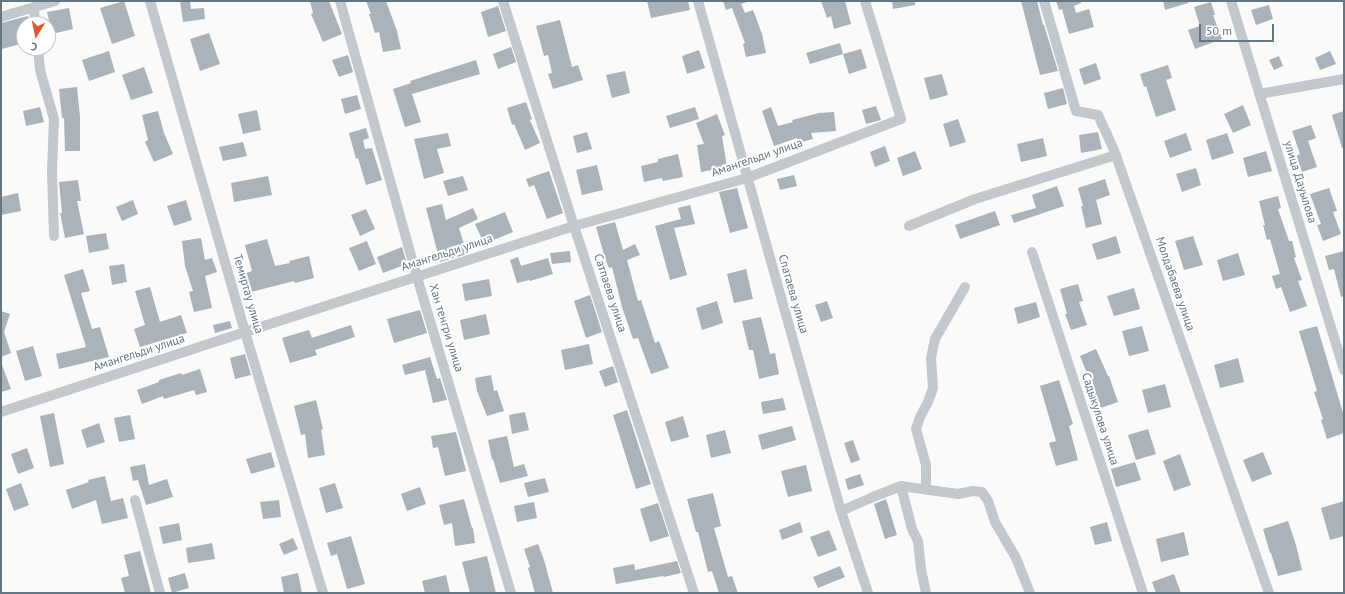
<!DOCTYPE html>
<meta charset="utf-8">
<style>
body{margin:0}
#map{position:relative;width:1345px;height:594px;overflow:hidden;background:#fafaf8;font-family:"PT Sans",sans-serif}
canvas{display:block}
.frame{position:absolute;inset:0;border:2px solid #657683;pointer-events:none}
.north{position:absolute;left:16px;top:16px;width:40px;height:40px;box-sizing:border-box;background:#fff;border:1px solid #c1c8cd;border-radius:50%;rotate:190deg;font-size:11px;font-weight:700;line-height:16px;text-align:center;color:#657683}
.north::after{content:'';display:block;margin:auto;width:14px;height:18px;background:#e4572e;clip-path:polygon(50% 0,100% 100%,50% 72%,0 100%)}
.scale{position:absolute;left:1199px;top:24px;width:75px;height:18px;box-sizing:border-box;border:2px solid #657683;border-top:0;padding-left:5px;font-size:12px;line-height:14px;white-space:nowrap;color:#657683;-webkit-text-stroke:3px #fff;paint-order:stroke}
</style>
<div id="map">
<canvas width="1345" height="594"></canvas>
<div class="frame"></div>
<div class="north">С</div>
<div class="scale">50 m</div>
</div>
<script>
const c = document.querySelector('canvas').getContext('2d');
c.lineJoin = 'round';
function fillPath(path, color) { c.fillStyle = color; c.fill(path, 'evenodd'); }
function stroke(path, color, width, dash) { c.strokeStyle = color; c.lineWidth = width; c.lineCap = dash ? 'butt' : 'round'; c.setLineDash(dash || []); c.stroke(path); }
function write(font, color, halo, rows, align = 'center') {
  c.font = font + ' "PT Sans",sans-serif'; c.lineWidth = 4; c.setLineDash([]); c.textBaseline = 'middle'; c.strokeStyle = halo; c.fillStyle = color; for (const [text, x, y, turn = 0] of rows) {
    c.save(); c.translate(x, y); c.rotate((+turn || 0) * Math.PI / 180); c.textAlign = isNaN(turn) ? turn : align; if (halo) c.strokeText(text, 0, 0); c.fillText(text, 0, 0); c.restore();
  }
}
const building = new Path2D(`
 M124 1 135 36 112 44 100 8Z
 M180 1H190L191 9 204 8 205 19 183 22Z
 M310 1H329L342 34 323 42 311 14 313 13Z
 M366 1H386L397 31 401 49 383 52 379 32 375 33 369 14H371Z
 M647 1H688L690 10 651 18Z
 M723 1H747V2L741 4 745 13 753 10 762 34 766 53 746 57 743 44 745 43 732 8 726 10Z
 M821 1H845L851 24 834 29 831 16 827 18Z
 M892 1H915V5L893 9Z
 M1021 1H1037L1043 25H1044L1058 71 1040 75Z
 M1056 1H1081V3L1074 6 1076 13 1089 9 1094 27 1069 34 1062 9 1059 10Z
 M1163 1H1188V3L1165 10Z
 M1211 2 1215 15H1213L1222 39 1195 49 1188 30 1200 26 1194 7Z
 M1269 5 1273 19 1256 25 1251 10Z
 M498 6 506 31 488 37 481 12Z
 M69 8 73 29 52 34 47 12Z
 M28 16V24H24V43L2 49 1 23Z
 M560 20 572 67 578 65 583 80 553 89 548 74 552 73 548 55 544 56 536 26Z
 M209 33 220 64 200 71 190 39Z
 M840 43 843 54 810 64 806 53Z
 M511 47 516 62 498 69 493 54Z
 M861 49 867 68 849 74 843 54Z
 M699 50 705 68 687 74 682 56Z
 M109 51 115 72 89 81 82 60Z
 M1330 51 1336 64 1320 70 1315 58Z
 M348 55 353 72 339 77 332 60Z
 M1279 56 1283 66 1274 70 1269 60Z
 M476 60 480 74 412 94 421 122 405 127 393 89 411 83 410 81Z
 M1096 63 1101 79 1084 85 1079 69Z
 M1168 65 1172 78 1166 80 1176 110 1156 117 1146 86 1144 87 1140 74Z
 M144 67 153 93 131 100 122 75Z
 M625 71 630 93 612 98 606 75Z
 M942 74 948 95 930 100 924 78Z
 M77 87 80 117V151H65L64 118H62L59 89Z
 M1063 88 1067 104 1048 109 1044 93Z
 M357 95 361 109 345 114 341 99Z
 M526 102 532 119 530 120 540 143 525 150 514 124 512 125 507 108Z
 M1243 105 1251 125 1233 133 1224 114Z
 M876 106 881 120 866 124 862 110Z
 M40 107 44 122 26 126 23 111Z
 M695 107 699 119 670 128 666 116Z
 M771 107 778 126 793 122 792 120 819 113 834 112 836 131 811 133 813 139 798 143 797 138 774 146 762 111Z
 M257 110 261 130 243 134 238 114Z
 M158 111 164 133 173 154 154 162 145 142 148 140 142 115Z
 M1344 111V148H1342L1332 115Z
 M717 114 725 135 722 136 727 167 701 172 697 145 704 144 696 123Z
 M958 119 966 142 950 147 943 124Z
 M1311 125 1316 138 1308 141 1317 167 1302 172 1296 156 1300 154 1292 131Z
 M366 128 369 138 363 140 365 149 372 148 382 180 366 185 358 158 356 159 349 133Z
 M587 132 592 149 577 153 573 136Z
 M1098 132 1102 149 1081 153 1079 135Z
 M448 133 451 146 437 149 444 173 424 179 414 139Z
 M1186 133 1192 150 1170 158 1164 141Z
 M1227 133 1234 153 1212 160 1206 140Z
 M1043 138 1047 156 1021 162 1017 144Z
 M243 142 247 156 223 161 219 147Z
 M885 146 890 161 875 167 870 152Z
 M915 151 922 169 903 176 897 158Z
 M1266 151 1272 171 1248 177 1243 158Z
 M678 154 683 177 663 181 662 178 644 182 641 166 658 162V159Z
 M597 165 603 190 582 195 576 170Z
 M1196 168 1201 185 1182 192 1176 174Z
 M549 171 563 213 547 219 534 185 529 187 526 179Z
 M794 175 797 186 780 190 777 179Z
 M268 176 272 195 234 202 231 183Z
 M463 176 468 190 448 196 443 181Z
 M1105 179 1110 195 1096 200 1102 224 1086 228 1081 206H1083L1078 188Z
 M78 180 81 201H77L84 234 65 238 60 213H62L59 182Z
 M1057 186 1064 206 1014 223 1011 215 1036 208 1032 195Z
 M737 188 748 228 730 233 719 192Z
 M1329 188 1337 211 1333 212 1341 234 1323 241 1317 225 1321 224 1310 194Z
 M18 193 21 211 1 215V197Z
 M1278 196 1281 208 1278 209 1289 241H1292L1296 257 1294 258 1302 280 1298 281 1307 306 1290 312 1281 287 1276 289 1272 276 1280 274 1270 239 1267 240 1263 225H1265L1259 201Z
 M133 200 138 214 122 221 116 207Z
 M186 200 192 220 174 226 167 206Z
 M442 204 446 220 473 208 478 219 459 228 467 254 440 262 426 208Z
 M690 205 695 224 674 228 687 275 670 280 655 226 681 219 678 208Z
 M366 209 375 229 360 236 351 215Z
 M995 211 1000 225 960 239 955 225Z
 M505 212 513 232 484 244 475 224Z
 M615 222 623 250 635 244 640 255 627 260 638 301 641 300 655 343 659 341 669 368 651 374 638 338 633 339 622 307 612 267 609 268 605 258 596 227Z
 M106 233 109 249 89 253 86 236Z
 M1116 236 1121 253 1097 260 1092 244Z
 M1193 236 1203 265 1184 270 1175 241Z
 M201 238 205 260 212 258 217 272 205 276 212 308 194 312 189 292 193 291 185 266 182 241Z
 M267 239 275 266 290 263 289 261 309 256 314 278 295 283 294 281 251 292 246 273 252 271 245 245Z
 M367 241 376 264 359 271 349 248Z
 M402 247 407 264 383 273 377 257Z
 M570 251 571 262 552 264 550 253Z
 M1344 251V296L1341 297 1334 269 1329 270 1325 256Z
 M1238 253 1245 275 1223 281 1217 260Z
 M518 257 521 266 548 258 553 274 530 281 529 280 517 283 510 260Z
 M124 264 127 282 112 285 109 266Z
 M83 269 90 291 81 293 92 329 100 327 109 357 59 369 56 354 86 347 64 275Z
 M746 269 753 299 734 303 727 274Z
 M489 279 492 296 465 301 462 284Z
 M1078 284 1083 301 1079 302 1087 325 1071 330 1065 314H1067L1060 289Z
 M150 287 160 322 181 315 187 333 140 347 134 329 145 325 135 291Z
 M1134 288 1140 309 1114 316 1107 296Z
 M590 295 602 332 586 338 574 301Z
 M717 301 723 323 702 330 696 308Z
 M827 301 833 318 821 322 815 305Z
 M1036 302 1040 317 1018 324 1014 308Z
 M420 310 427 333 394 343 387 319Z
 M1 311 10 314 4 332 11 353 1 357Z
 M486 314 490 334 464 340 460 320Z
 M761 317 770 354 775 353 779 374 759 379 753 350H749L742 321Z
 M230 321 232 328 215 333 213 325Z
 M351 325 355 337 315 350 317 355 290 363 282 338 309 330 312 338Z
 M1142 326 1149 351 1129 356 1122 331Z
 M1317 326 1344 416V433L1327 439 1321 420 1323 419 1314 392 1317 391 1299 331Z
 M589 344 593 364 565 370 561 350Z
 M33 346 42 376 25 381 16 351Z
 M1096 349 1108 376H1109L1118 402 1098 409 1089 383H1091L1080 356Z
 M245 354 251 375 235 379 230 358Z
 M430 357 437 379 440 378 447 400 433 403 425 370 405 375 402 365Z
 M1238 358 1244 382 1220 388 1214 365Z
 M1 365H2L11 389 1 392Z
 M613 366 618 382 605 387 599 371Z
 M200 369 207 392 196 395 194 390 164 399 163 396 142 404 137 390 159 382V380L181 373 182 375Z
 M491 375 494 391 497 390 504 411 487 416 477 391 475 378Z
 M1059 380 1073 424 1069 426 1078 460 1056 466 1049 443 1056 441 1040 386Z
 M1165 384 1171 407 1148 413 1142 390Z
 M783 398 786 410 763 414 761 402Z
 M316 400 323 429 321 430 325 455 308 458 305 434 301 435 294 406Z
 M627 410 651 484 636 489 613 415Z
 M525 412 529 430 512 434 509 415Z
 M54 413 64 464 50 467 40 416Z
 M130 415 135 439 119 442 114 418Z
 M683 416 689 437 671 442 665 422Z
 M99 423 105 442 87 448 81 430Z
 M792 426 796 440 762 450 758 435Z
 M1148 429 1156 454 1136 460 1128 435Z
 M725 430 731 453 711 458 706 435Z
 M456 432 466 471 445 476 438 447 433 448 431 436Z
 M507 436 514 467 524 464 528 476 500 483 493 459 492 460 488 440Z
 M853 440 860 460 851 463 844 443Z
 M27 448 34 468 18 474 11 454Z
 M271 452 275 467 251 474 246 459Z
 M1263 452 1272 474 1252 482 1243 460Z
 M1180 454 1191 485 1174 491 1163 461Z
 M1135 462 1141 480 1116 487 1111 469Z
 M145 464 149 485 167 479 173 497 146 505 138 480 133 481 130 467Z
 M806 465 812 491 788 497 781 471Z
 M860 474 864 485 848 490 845 479Z
 M105 476 111 501 123 498 128 518 102 524 96 500 72 509 66 490 89 482 88 480Z
 M545 478 549 492 528 497 524 483Z
 M21 483 29 505 14 511 6 489Z
 M335 483 343 508 326 513 319 488Z
 M420 487 426 504 407 511 401 494Z
 M713 493 721 526 714 528 728 577 732 576 738 593H719L712 571 708 572 698 532H696L687 499Z
 M464 499 472 528H473L475 543 455 546 452 523 444 525 439 505Z
 M886 499 897 535 885 539 874 504Z
 M279 500 281 517 263 519 260 502Z
 M1344 501V536L1330 540 1321 508Z
 M534 502 537 518 517 522 514 506Z
 M658 503 669 536 650 542 640 509Z
 M1288 521 1296 545 1302 570 1278 576 1271 553H1270L1263 529Z
 M800 522 803 532 782 540 779 530Z
 M1107 522 1112 541 1095 545 1090 527Z
 M179 523 182 540 163 544 159 527Z
 M829 530 837 550 818 557 810 537Z
 M1184 532 1189 555 1161 562 1156 539Z
 M351 536 365 584 347 589 337 554 331 556 327 543Z
 M293 538 298 549 284 555 279 544Z
 M212 543 215 559 188 563 186 548Z
 M538 544 544 560 553 593H535L528 568 530 567 524 549Z
 M140 551 151 593H125L121 578 129 576 124 555Z
 M487 556 496 593H470L462 562Z
 M677 561 681 573 664 577 663 576 616 584 613 568 634 564 635 570Z
 M840 566 845 577 818 588 813 577Z
 M185 573 189 588 172 593 168 578Z
 M298 573 302 593H284L281 577Z
 M1174 574 1181 593H1156L1152 582Z
 M446 575 450 593H425L422 581Z`);
const minor = new Path2D(`
 M150 1 245 332 323 593
 M340 1 417 277 511 593
 M503 1 574 226 694 593
 M698 1 841 511 868 593
 M1044 1 1076 111 1098 115 1114 150 1269 593
 M1231 1 1344 370
 M34 7 35 24
 M1 17 55 1
 M38 48 40 70 54 119 52 171 54 236
 M1259 94 1344 79
 M909 226 975 199 1116 155
 M1032 252 1143 593
 M1 412 245 332 574 226 747 178 901 119 865 1
 M901 486 912 529 918 541 921 569 926 593
 M926 490V465L916 429 920 417 928 402 933 388 931 358 935 339 965 287
 M135 500 160 593
 M841 511 873 497 901 486 958 494 973 491 982 492 988 501 995 522 1016 558 1030 593`);
const streetNames = [
 ["Амангельди улица",757,158,-19],
 ["улица Дауылова",1300,182,73],
 ["Амангельди улица",447,253,-18],
 ["Молдабаева улица",1175,284,71],
 ["Сатпаева улица",610,293,72],
 ["Темиртау улица",248,294,74],
 ["Спатаева улица",793,294,74],
 ["Хан тенгри улица",446,328,73],
 ["Амангельди улица",139,353,-18],
 ["Садыкулова улица",1100,419,72]
];
fillPath(building, '#aab3b9');
stroke(minor, '#c3c8cc', 10);
write('12px', '#657683', '#fff', streetNames);
</script>
